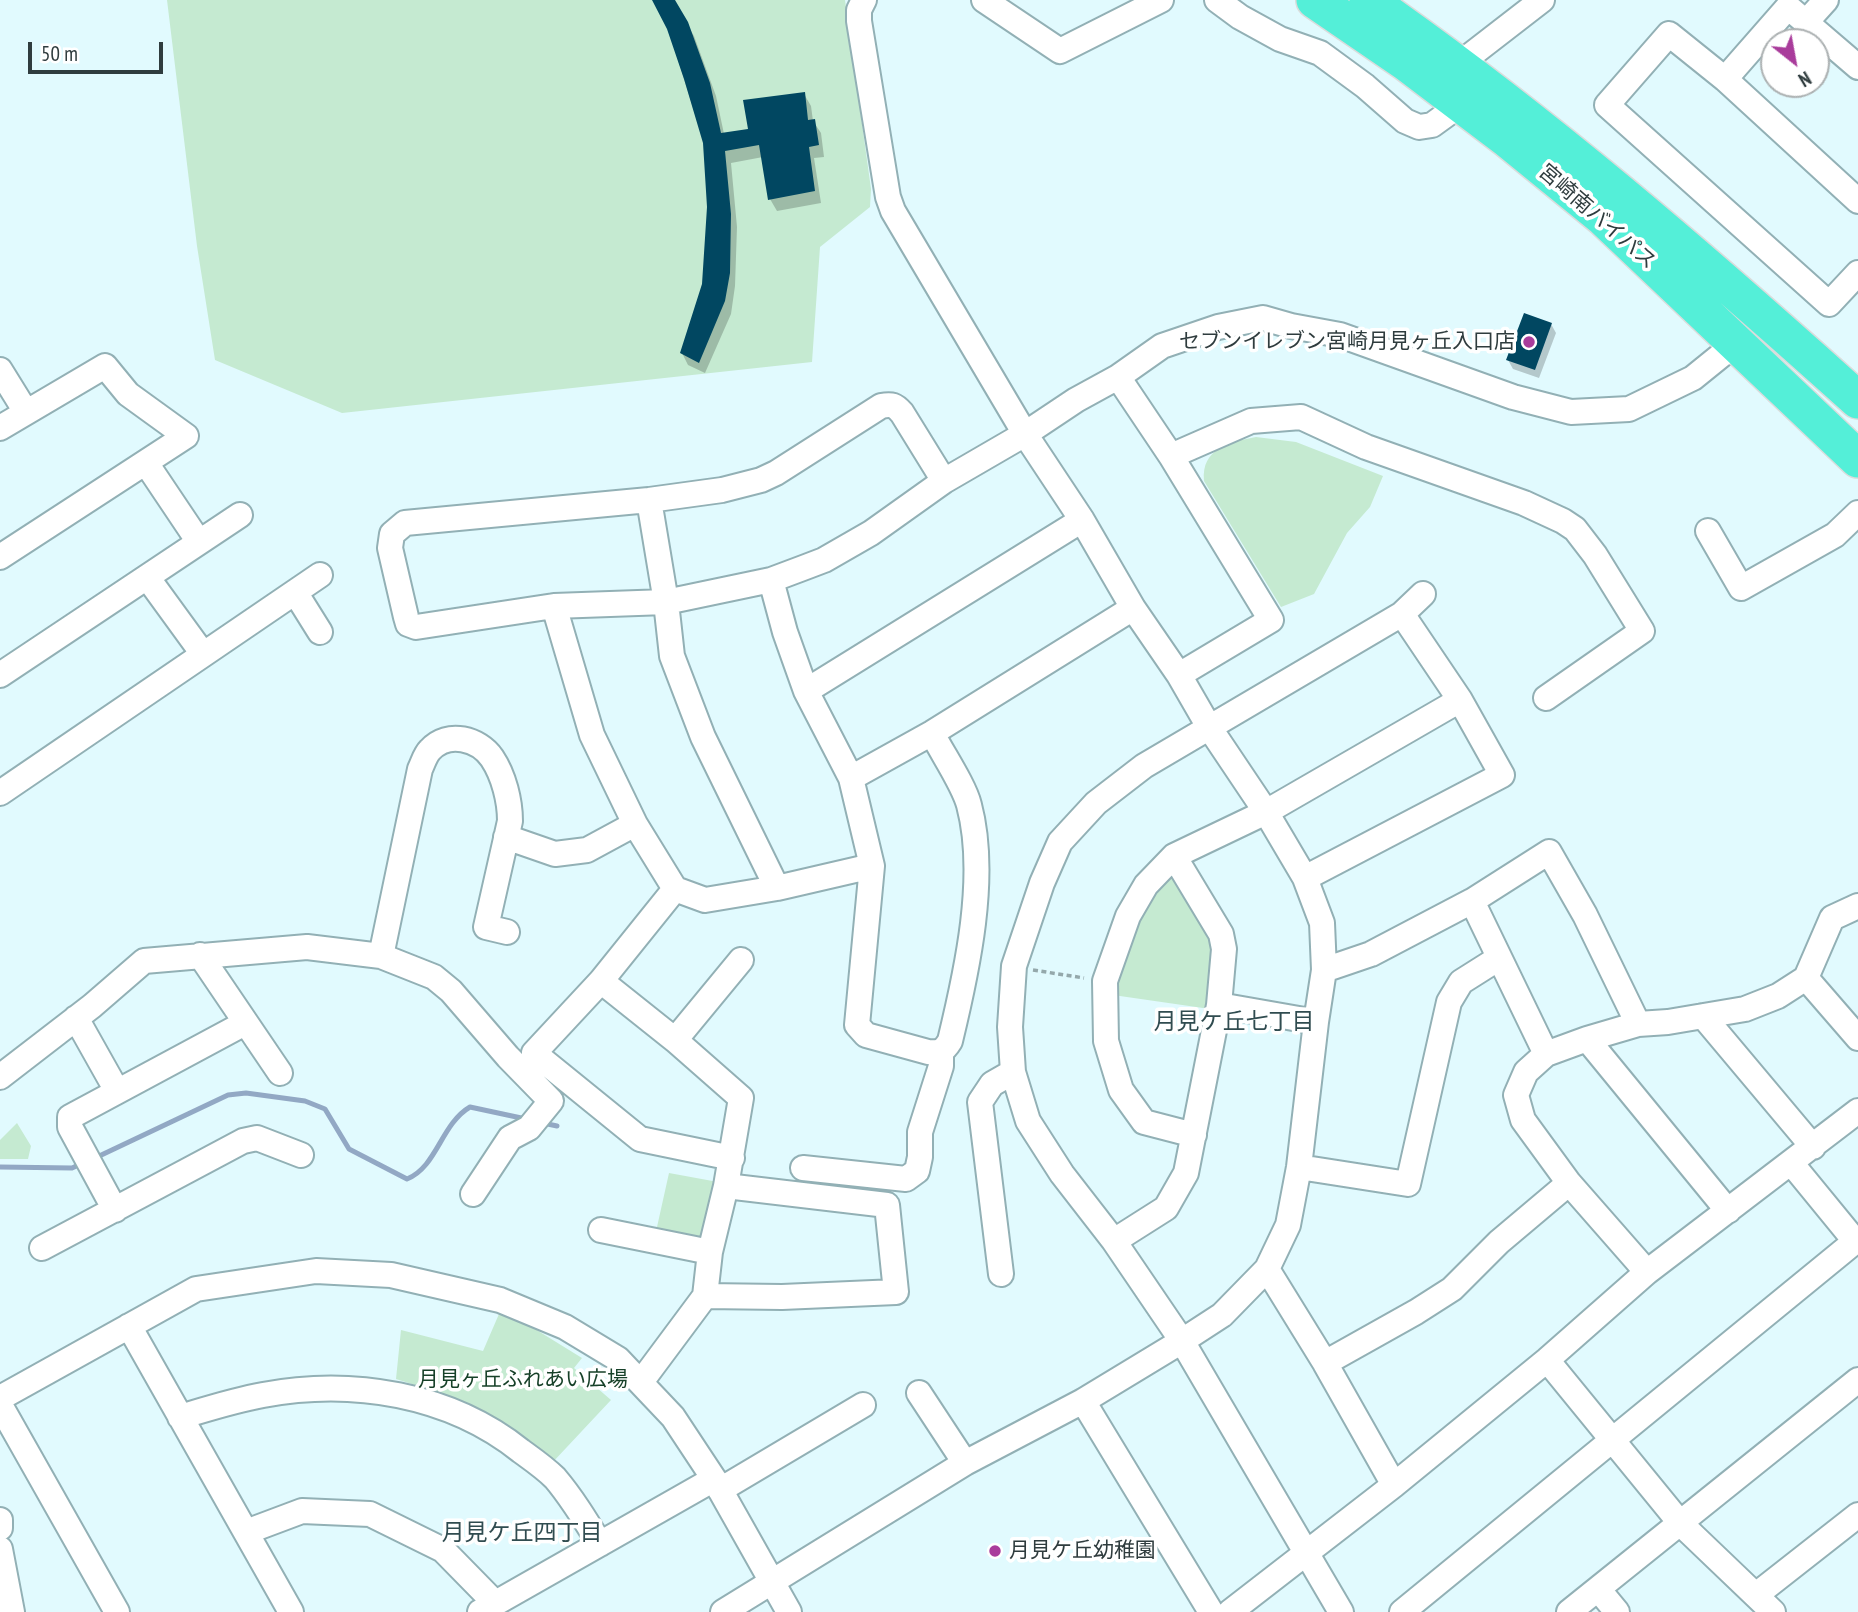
<!DOCTYPE html>
<meta charset="utf-8">
<style>
body{margin:0}
#map{position:relative;width:1858px;height:1612px;overflow:hidden;background:#e1fafe;font-family:"PT Sans Narrow",sans-serif}
canvas{display:block}
.north{position:absolute;left:1760px;top:28px;width:70px;height:70px;box-sizing:border-box;background:#fff;border:2px solid #acb1b2;border-radius:50%;rotate:149deg;font-size:19px;font-weight:700;line-height:28px;text-align:center;color:#2f3c3e}
.north::after{content:'';display:block;margin:auto;width:24px;height:32px;background:#a93c9b;clip-path:polygon(50% 0,100% 100%,50% 72%,0 100%)}
.scale{position:absolute;left:28px;top:42px;width:135px;height:32px;box-sizing:border-box;border:4px solid #2f3c3e;border-top:0;padding-left:9px;font-size:21px;line-height:24px;white-space:nowrap;color:#2f3c3e;-webkit-text-stroke:5px #fff;paint-order:stroke}
</style>
<div id="map">
<canvas width="1858" height="1612"></canvas>
<div class="north">N</div>
<div class="scale">50 m</div>
</div>
<script>
const c = document.querySelector('canvas').getContext('2d');
c.lineJoin = 'round';
function fillPath(path, color) { c.fillStyle = color; c.fill(path, 'evenodd'); }
function stroke(path, color, width, dash) { c.strokeStyle = color; c.lineWidth = width; c.lineCap = dash ? 'butt' : 'round'; c.setLineDash(dash || []); c.stroke(path); }
function write(font, color, halo, rows, align = 'center') {
  c.font = font + ' "PT Sans Narrow","Noto Sans JP",sans-serif'; c.lineWidth = 7; c.setLineDash([]); c.textBaseline = 'middle'; c.strokeStyle = halo; c.fillStyle = color; for (const [text, x, y, turn = 0] of rows) {
    c.save(); c.translate(x, y); c.rotate((+turn || 0) * Math.PI / 180); c.textAlign = isNaN(turn) ? turn : align; if (halo) c.strokeText(text, 0, 0); c.fillText(text, 0, 0); c.restore();
  }
}
const green = new Path2D(`
 M167 0H845L871 189 870 207 820 247 812 362 342 413 215 360 197 246Z
 M1256 437 1296 442 1383 476 1370 507 1347 533 1314 594 1281 607 1204 481C1201 448 1230 442 1256 437Z
 M1168 874 1178 875 1214 936 1210 1009 1113 995 1144 905Z
 M17 1123 31 1146 28 1159H0V1140Z
 M669 1173 718 1182 706 1240 655 1236Z
 M499 1314 535 1329 582 1358 574 1368 611 1400 552 1463 477 1410 434 1391 396 1379 401 1330 483 1351Z`);
const shadow = new Path2D(`
 M654 0H672L694 36 716 96 724 134 750 130 804 94 811 106 813 121 821 133 824 157 814 158 821 203 777 211 770 199 763 157 731 163 737 227 735 286 731 314 705 373 688 365 682 353 704 284 709 207 704 143 668 28Z
 M1551 324 1556 333 1539 378 1513 369 1508 360Z`);
const stream = new Path2D(`
 M543 1123 557 1126
 M95 1158 228 1095 246 1093 305 1101 325 1109 349 1149 407 1179C437 1167 441 1124 470 1107L526 1119
 M0 1167 72 1168 83 1163`);
const building = new Path2D(`
 M652 0H675L688 22 710 83 721 133 748 129 743 100 805 92 808 120 815 119 819 145 809 147 815 191 768 200 759 145 725 151 731 214 730 273 725 301 699 363 680 353 702 284 707 207 703 143 684 79 667 29Z
 M1524 313 1552 323 1535 370 1506 360Z`);
const path = new Path2D(`
 M1033 970 1084 978`);
const minor = new Path2D(`
 M984 0 1060 51 1161 0
 M1217 0 1240 17 1280 39 1320 53 1365 86 1405 121 1419 127 1432 125 1461 104
 M1807 21 1826 0
 M1458 65 1542 0
 M1725 79 1788 7 1858 67
 M1858 201 1725 79 1669 34 1607 105 1829 304 1858 273
 M0 370 26 412
 M1118 377 1171 456 1271 620 1179 675
 M0 428 105 366 128 394 186 436 0 557
 M1171 456 1251 421 1301 417 1366 447 1524 503 1563 521 1575 529 1595 555 1642 631 1546 698
 M146 463 199 542
 M944 481 902 413C895 405 892 404 881 406L776 473 761 480 722 490 649 500 405 523 392 534 390 548 406 617 408 624 416 627 554 606 666 602 771 580 803 568 824 560 871 533 944 481 1025 434 1076 400 1118 377 1162 346 1218 327 1263 318 1291 326 1340 335 1513 397 1571 412 1629 409 1693 378 1735 344
 M649 500 666 602 672 656 703 737 777 888
 M1708 531 1741 588 1835 535 1858 513
 M147 577 203 654
 M771 580 785 632 806 691 851 778 872 866 857 1025 866 1035 928 1052C940 1053 944 1051 950 1041 967 971 988 876 969 805 964 785 942 753 932 733
 M295 592 320 632
 M554 606 592 735 635 824 675 889 705 900 777 888 872 866
 M0 675 240 515
 M806 691 1082 520
 M851 778 932 733 1133 608
 M0 793 320 575
 M506 837 555 854 587 850 635 824
 M1174 856 1221 934 1224 949 1219 1005
 M1305 878 1502 775 1460 700 1402 614
 M675 889 601 981 534 1053 640 1139 732 1158
 M1472 901 1546 1054
 M200 955 280 1073
 M381 956 420 769C423 763 425 755 430 750 448 730 479 739 492 758 504 776 510 801 510 821L486 927 507 932
 M1324 970 1371 954 1472 901 1549 852 1585 915 1638 1024
 M1806 978 1858 1038
 M601 981 675 1040 741 1098 726 1186 710 1252 705 1296 641 1382
 M1703 1016 1813 1147
 M76 1018 117 1091
 M1587 1039 1728 1211
 M675 1040 741 960
 M0 1077 92 1006 144 961 307 947 381 956 434 977 451 991 508 1057 551 1101 529 1128 510 1138 473 1194
 M1194 1135 1144 1122 1121 1090 1106 1041 1105 981 1128 916 1146 885 1174 856 1266 812 1460 700
 M1792 1164 1855 1241
 M1299 1167 1408 1184 1449 1002 1461 982 1499 958
 M803 1168 906 1179 917 1171 920 1157V1132L941 1066V1051
 M115 1210 70 1127V1117L245 1023
 M601 1230 710 1252
 M1114 1241 1166 1208 1186 1173 1219 1005 1316 1022
 M42 1248 243 1141 257 1138 301 1155
 M1267 1269 1325 1363 1394 1485
 M1647 1272 1569 1183 1523 1120 1516 1095 1526 1072 1546 1054 1587 1039 1638 1024 1668 1022 1745 1009 1778 996 1806 978 1832 918 1858 906
 M1001 1274 980 1102 992 1084 1013 1072
 M705 1296 782 1297 896 1292 887 1205 726 1186
 M129 1326 291 1612
 M1547 1360 1681 1524 1773 1612
 M1325 1363 1416 1312 1452 1289 1499 1242 1569 1183
 M919 1393 965 1463
 M0 1398 196 1289 316 1271 391 1275 500 1300 565 1327 618 1359 673 1417 714 1479 789 1612
 M1083 1401 1211 1612
 M0 1405 117 1612
 M180 1417C207 1409 235 1400 263 1395 352 1378 450 1394 521 1451 532 1459 545 1468 555 1478 572 1498 586 1521 600 1544
 M720 1490 863 1405
 M0 1520V1528
 M246 1532 302 1511 370 1514 443 1550 495 1603
 M0 1549 12 1612
 M1598 1589 1617 1612
 M1756 1595 1858 1515
 M480 1612 714 1479
 M723 1612 965 1463 1083 1401 1182 1341 1222 1315 1267 1269 1288 1225 1299 1167 1316 1022 1324 970 1322 923 1305 878 1266 812 1209 727 1179 675 1133 608 1082 520 1025 434 893 211 888 197 859 21V10L864 0
 M1230 1612 1394 1485 1547 1360 1647 1272 1858 1111
 M1341 1612 1182 1341 1114 1241 1062 1174 1028 1121 1013 1072 1010 1027 1014 966 1042 883 1060 842 1096 803 1144 766 1402 614 1423 594
 M1402 1612 1858 1239
 M1569 1612 1858 1380`);
const highway = new Path2D(`
 M1315 0 1407 63 1506 138 1604 218 1858 459
 M1368 0C1542 121 1701 259 1858 400`);
const markers = [
 [1529,342,7,"#a93c9b"],
 [995,1551,7,"#a93c9b"]
];
const streetNames = [
 ["宮崎南バイパス",1597,217,41]
];
const poiNames = [
 ["セブンイレブン宮崎月見ヶ丘入口店",1515,342],
 ["月見ケ丘幼稚園",1009,1551,"left"]
];
const parkNames = [
 ["月見ヶ丘ふれあい広場",523,1380]
];
const neighbourhoodNames = [
 ["月見ケ丘七丁目",1234,1022],
 ["月見ケ丘四丁目",522,1533]
];
fillPath(green, '#c5ead1');
fillPath(shadow, '#0003');
stroke(stream, '#92a8c4', 5);
fillPath(building, '#014761');
stroke(minor, '#92b0b5', 28);
stroke(highway, '#dadcdc', 40);
stroke(path, '#94a8ab', 3.5, [5, 3.5]);
stroke(minor, '#fff', 24);
stroke(highway, '#54efd8', 37);
for (const [x, y, r, color] of markers) { const dot = new Path2D(); dot.arc(x, y, r, 0, 2 * Math.PI); c.fillStyle = color; c.fill(dot); stroke(dot, '#fff', 2.5); }
write('21px', '#2f3c3e', '#fff', streetNames);
write('21px', '#2f3c3e', '#fff', poiNames, 'right');
write('21px', '#174129', '#fff', parkNames);
write('23px', '#304c50', '#fff', neighbourhoodNames);
</script>
